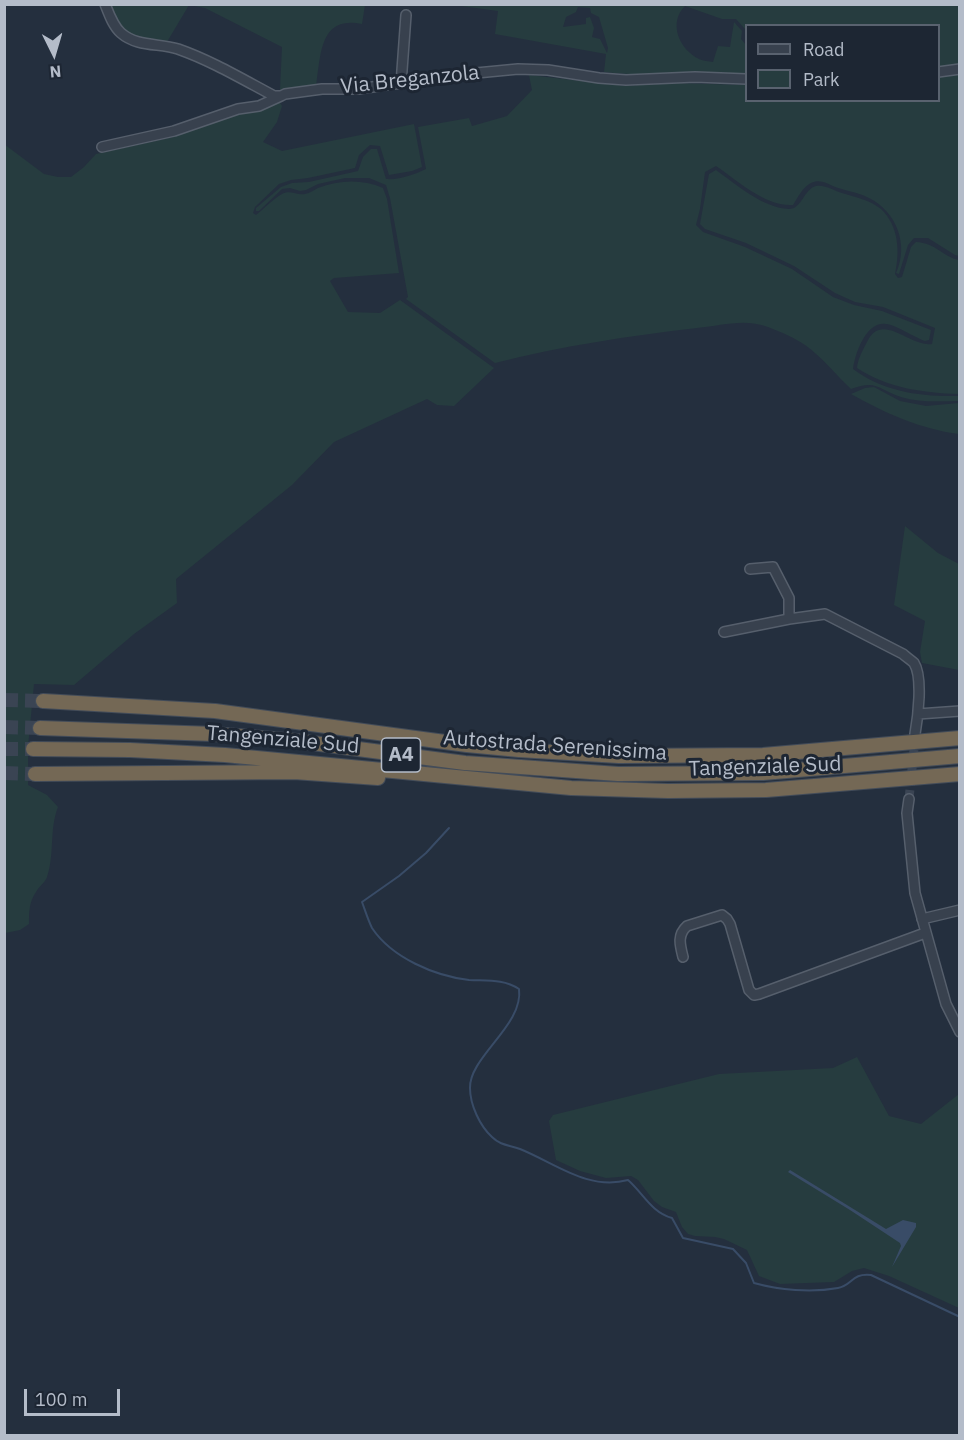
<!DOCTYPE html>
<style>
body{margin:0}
#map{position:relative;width:964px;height:1440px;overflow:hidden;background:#242f3e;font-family:"IBM Plex Sans",sans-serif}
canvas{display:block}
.frame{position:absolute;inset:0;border:6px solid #b4bcc9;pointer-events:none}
.legend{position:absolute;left:745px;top:24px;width:195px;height:78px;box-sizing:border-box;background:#1d2633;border:2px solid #59626f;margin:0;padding:8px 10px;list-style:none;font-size:18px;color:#b4bcc9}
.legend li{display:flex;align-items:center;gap:12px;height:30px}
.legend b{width:30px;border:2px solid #59626f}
.north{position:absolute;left:24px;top:24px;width:60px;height:60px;-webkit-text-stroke:4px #1d2633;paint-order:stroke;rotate:175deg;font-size:16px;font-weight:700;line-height:24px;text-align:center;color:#b4bcc9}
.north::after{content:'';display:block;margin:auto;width:21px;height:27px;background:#b4bcc9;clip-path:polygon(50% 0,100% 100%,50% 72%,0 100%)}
.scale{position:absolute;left:24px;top:1389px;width:96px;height:27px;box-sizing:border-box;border:3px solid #b4bcc9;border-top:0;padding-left:8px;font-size:18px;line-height:21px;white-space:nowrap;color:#b4bcc9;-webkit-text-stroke:4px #1d2633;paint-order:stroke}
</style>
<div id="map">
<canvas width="964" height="1440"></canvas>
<div class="frame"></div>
<ul class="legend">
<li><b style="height:8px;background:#38414e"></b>Road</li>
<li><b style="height:16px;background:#263c3f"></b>Park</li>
</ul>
<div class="north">N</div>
<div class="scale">100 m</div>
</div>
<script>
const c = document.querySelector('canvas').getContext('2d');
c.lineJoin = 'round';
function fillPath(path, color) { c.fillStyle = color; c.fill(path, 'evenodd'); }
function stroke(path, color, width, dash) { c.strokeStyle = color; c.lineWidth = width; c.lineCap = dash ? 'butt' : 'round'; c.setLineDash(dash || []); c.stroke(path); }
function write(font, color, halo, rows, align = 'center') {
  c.font = font + ' "IBM Plex Sans",sans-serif'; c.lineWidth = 6; c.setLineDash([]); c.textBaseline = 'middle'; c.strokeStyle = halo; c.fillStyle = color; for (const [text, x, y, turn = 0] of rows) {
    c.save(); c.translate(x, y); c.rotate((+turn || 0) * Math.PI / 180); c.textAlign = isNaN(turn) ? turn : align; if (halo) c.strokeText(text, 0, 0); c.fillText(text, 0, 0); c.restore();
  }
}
const green = new Path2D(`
 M331 4H341V6L365 5 362 24C319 15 321 55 316 86L280 90 282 47 205 8 189 5 167 42C129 37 126 40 108 5Z
 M454 5H959V256L955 255 928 238H914L908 245 899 274 896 273C909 245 897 212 869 198 860 193 848 191 838 188 829 185 821 178 811 183 803 187 798 197 793 205 766 207 738 181 716 166L705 172 700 209 696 225 703 232 745 247 792 269 833 297 854 305 882 311 931 330 929 340 925 341C914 337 896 325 886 324 866 321 855 354 853 369 884 392 922 397 959 396V401C940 401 920 403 901 397 879 390 877 379 851 389 837 376 821 356 805 345 795 338 781 332 768 327 743 318 722 326 697 328 629 336 561 346 495 363L406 299 408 297 390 198 386 185 369 178H345L318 184 306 190 300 191 290 188 282 189 259 211H256V208L281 187 292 183 309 182 358 171 363 157 371 149H377L386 179C400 180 413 175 426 169L418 127 469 118 472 126 507 116 532 90 529 75 625 86 673 83 746 85V100H938V26H746V40L745 29 736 19H722L685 6C668 23 679 49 699 59 703 61 709 61 713 62L718 46 730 47 734 22 742 31 741 39 746 45V74C699 70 651 78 604 72L606 54 495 34 498 11ZM578 7 590 8 591 13 599 17 608 48 607 53 600 39 592 37 594 28 590 17 586 18V24L563 27 566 17 576 12Z
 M277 98 282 106 277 122 263 142 282 151 414 124 422 167 412 171 389 175 380 146 370 145 359 155 355 168 308 178 291 180 279 184 255 207 253 213 256 215C265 208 273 199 282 194 290 189 297 196 305 194 310 193 314 190 318 188 339 180 362 179 383 188L387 199 399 273 334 278 330 281 348 312 380 313 400 300 494 368 454 406 437 405 427 399 334 442 292 485 176 579 177 603 134 634 74 685 34 684 28 747V785L47 795 58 807C49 830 55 854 47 877 45 883 39 886 36 892 29 902 29 912 29 924L20 930 5 933 4 144 44 174 58 177H71L84 167 96 154 173 137 174 131Z
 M716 170C737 185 763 208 789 209 802 209 804 189 816 186 824 184 835 191 842 193 855 197 870 200 881 209 899 226 900 252 895 274L898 278 902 277 911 247 916 242C936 243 943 257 959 260V394C924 393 887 388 857 368 858 358 863 350 867 342 882 311 909 347 932 344L935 328 883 307 855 302 835 293 794 266 746 243 705 229 700 224 709 174Z
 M874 387 900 401 926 406 959 403V434C920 429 885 413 851 394L865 388Z
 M905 526 938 553 959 564V670L922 663 920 652 925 621 894 605Z
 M857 1057 889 1116 921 1124 959 1094V1308L889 1276 864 1268 852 1271 834 1282 780 1284 759 1276 747 1250 724 1239 715 1237 695 1236 688 1234 682 1227 676 1212 662 1207 654 1201 638 1180 631 1176 606 1178 580 1171 556 1160 549 1121 553 1115 719 1074 833 1068Z`);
const water = new Path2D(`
 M790 1170 886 1229 903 1220 916 1223V1227L892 1267 901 1246 900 1243 850 1210 788 1172Z`);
const stream = new Path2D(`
 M449 828 426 853 399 876 362 902C365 910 368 920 372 928 392 958 435 976 469 980 487 981 504 979 519 989 524 1025 469 1057 470 1088 470 1105 480 1126 492 1137 501 1146 510 1145 520 1149 555 1163 588 1191 628 1180 643 1193 651 1212 672 1218L683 1238 733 1249 746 1263 754 1283C779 1290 811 1293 838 1288 853 1285 851 1273 871 1275L960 1317`);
const minorTunnel = new Path2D(`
 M909 799 915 739`);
const highwayTunnel = new Path2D(`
 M4 700 43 701
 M4 727 40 728
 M4 749H33
 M4 773 35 774`);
const minor = new Path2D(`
 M105 4C109 14 113 26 121 33 137 47 159 43 178 49 212 61 242 79 274 96H281L285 94 322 89H358L466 74 518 69 548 70 599 78 626 80 695 77 746 79
 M938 72 960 69
 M401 84 406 15
 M102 147 174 131 238 109 259 106 281 96
 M750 569 773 567 789 598V619L825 614 903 654C906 657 911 660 914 663 923 677 918 717 915 734
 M724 632 789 619
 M918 714 960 711
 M909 799 907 813 915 893 946 1004 960 1032
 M922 919 960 910
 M683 957C680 945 677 935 687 926L722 915 727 919 730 924 749 990 754 995 759 994 925 933`);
const highway = new Path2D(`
 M43 701 215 711 467 745 519 750 619 756 763 755 960 738
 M40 728 214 734 297 741 465 763 618 774 763 773 960 756
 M33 749 130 750 225 755 571 788 668 791 766 790 960 774
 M35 774 294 772 378 778`);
const shields = [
 [401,755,39]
];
const shieldNames = [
 ["A4",401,755]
];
const streetNames = [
 ["Via Breganzola",410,80,-6],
 ["Tangenziale Sud",283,740,5],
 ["Autostrada Serenissima",555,746,4],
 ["Tangenziale Sud",765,767,-2]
];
fillPath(green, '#263c3f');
fillPath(water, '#394c67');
stroke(stream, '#394c67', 2);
stroke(minorTunnel, '#3a4453', 9, [9, 4.5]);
stroke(highwayTunnel, '#3a4453', 14, [14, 7]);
stroke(minor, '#565f6c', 12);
stroke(highway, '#434c59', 16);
stroke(minor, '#38414e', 9);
stroke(highway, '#746855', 14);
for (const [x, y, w] of shields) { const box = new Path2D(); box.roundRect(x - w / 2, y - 17, w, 34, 4.5); c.fillStyle = '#1d2633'; c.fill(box); stroke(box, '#b4bcc9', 1.5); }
write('bold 20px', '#b4bcc9', null, shieldNames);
write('21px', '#b4bcc9', '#1d2633', streetNames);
</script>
